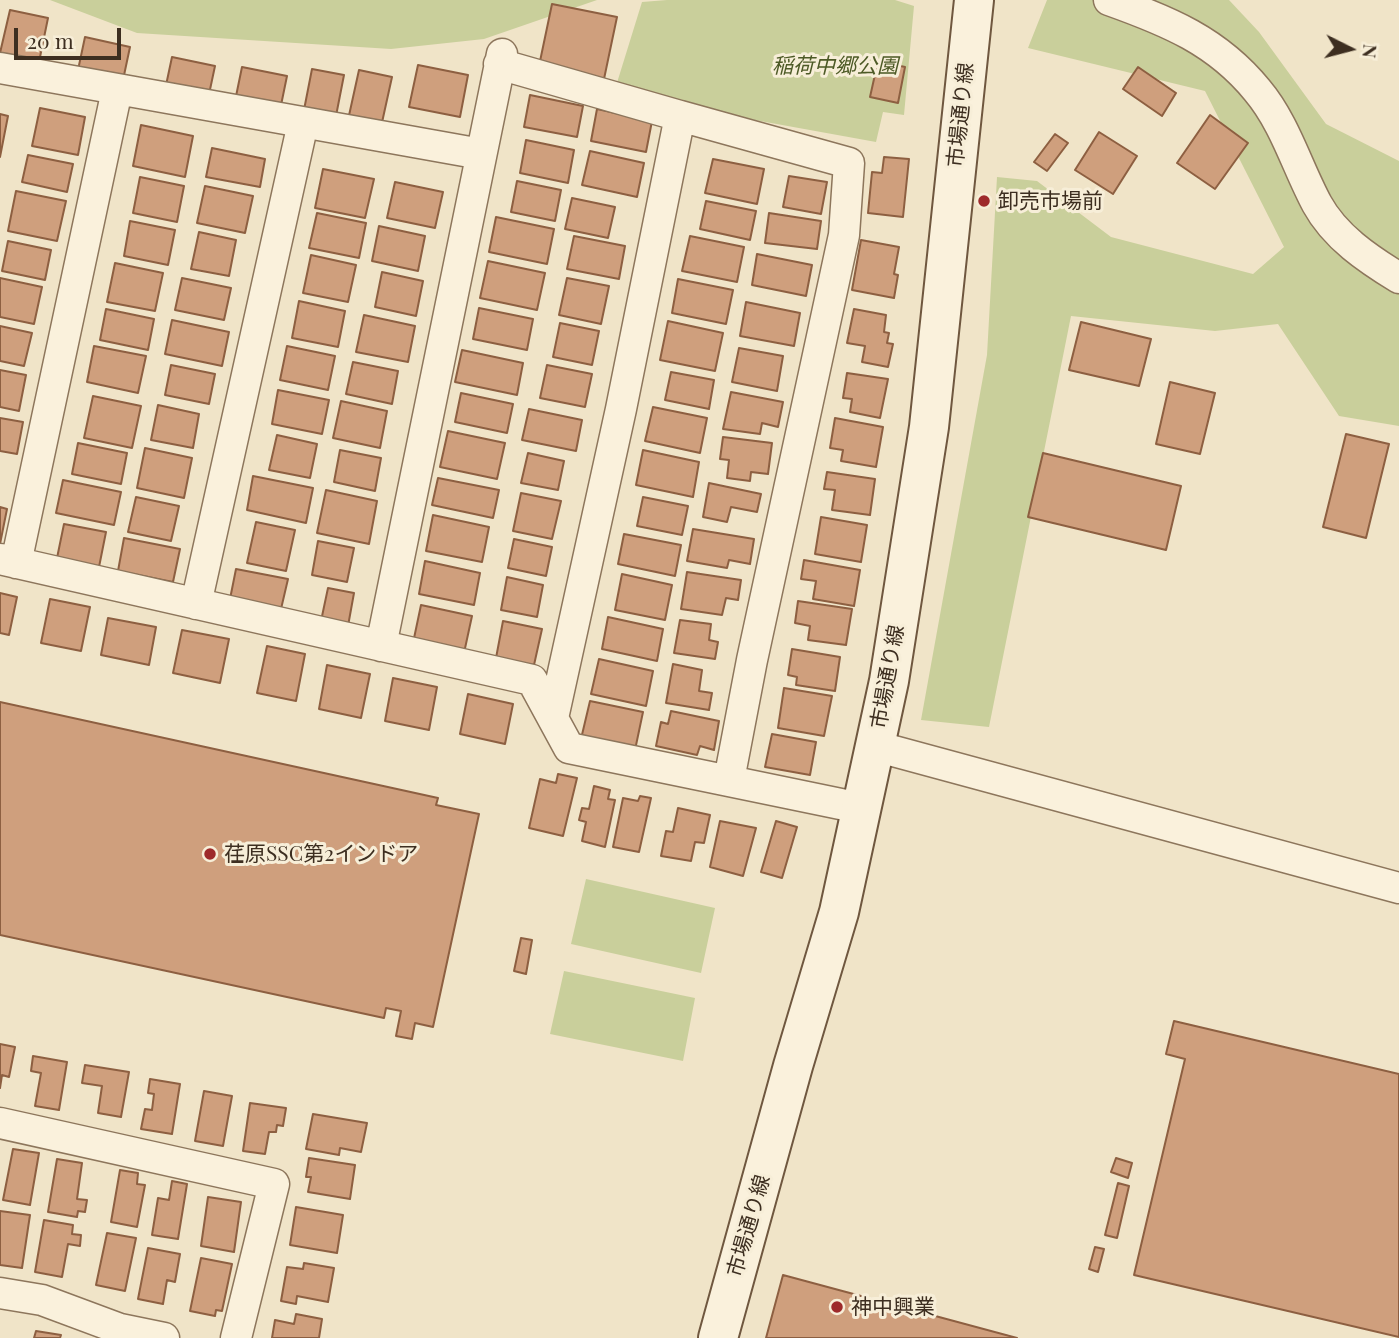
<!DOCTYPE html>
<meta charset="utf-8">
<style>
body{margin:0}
#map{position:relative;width:1399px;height:1338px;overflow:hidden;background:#f0e4c8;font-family:"Playfair Display",serif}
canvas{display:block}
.north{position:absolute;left:1315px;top:14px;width:70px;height:70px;-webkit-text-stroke:5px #f7eed8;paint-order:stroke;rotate:96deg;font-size:19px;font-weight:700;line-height:28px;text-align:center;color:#3d2e20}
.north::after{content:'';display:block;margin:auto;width:24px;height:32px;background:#3d2e20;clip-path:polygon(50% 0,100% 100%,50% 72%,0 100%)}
.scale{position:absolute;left:14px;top:28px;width:107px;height:32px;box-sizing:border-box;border:4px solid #3d2e20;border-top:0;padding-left:9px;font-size:21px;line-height:24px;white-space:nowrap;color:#3d2e20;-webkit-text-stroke:5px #f7eed8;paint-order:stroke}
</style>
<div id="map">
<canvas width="1399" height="1338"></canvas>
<div class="north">N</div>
<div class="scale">20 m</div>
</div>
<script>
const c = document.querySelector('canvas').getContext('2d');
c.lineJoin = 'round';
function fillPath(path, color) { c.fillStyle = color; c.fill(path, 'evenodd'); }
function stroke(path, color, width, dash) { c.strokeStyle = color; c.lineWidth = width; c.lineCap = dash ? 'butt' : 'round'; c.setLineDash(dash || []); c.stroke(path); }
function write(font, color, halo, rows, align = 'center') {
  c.font = font + ' "Playfair Display","Noto Sans JP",serif'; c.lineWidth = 6; c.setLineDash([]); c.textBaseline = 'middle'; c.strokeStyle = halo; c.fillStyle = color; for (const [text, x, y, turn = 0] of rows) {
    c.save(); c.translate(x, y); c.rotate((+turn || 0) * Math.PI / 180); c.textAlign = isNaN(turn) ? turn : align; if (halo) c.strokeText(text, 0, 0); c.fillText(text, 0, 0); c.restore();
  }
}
const green = new Path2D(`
 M50 0H597L484 39 391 49 137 33Z
 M667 0H895L914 6 904 115 883 112 876 142 705 111 616 86 642 2Z
 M1047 0H1229L1259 32 1326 124 1399 161V426L1339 416 1278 324 1215 331 1071 316 989 727 921 720 987 355 997 177 1037 181 1111 237 1253 274 1284 247 1205 91 1028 48Z
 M586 879 715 908 701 973 571 944Z
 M564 971 695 998 683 1061 550 1034Z`);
const building = new Path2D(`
 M552 4 617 17 604 79 539 66Z
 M10 10 48 18 39 62 0 53Z
 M85 37 130 47 123 80 78 70Z
 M172 57 215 66 208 99 165 90Z
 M878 61 905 67 898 103 870 97Z
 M418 65 468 75 460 117 409 107Z
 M242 67 287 76 279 115 234 106Z
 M1138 67 1176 93 1162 116 1123 89Z
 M312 69 344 75 335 121 303 115Z
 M359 70 392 77 381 127 348 120Z
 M530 95 583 106 577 137 524 127Z
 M40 108 85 117 78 155 32 146Z
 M597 109 652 121 646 152 591 141Z
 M0 114 8 116 0 157Z
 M1210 115 1248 143 1215 189 1177 163Z
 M141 125 193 136 185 177 133 166Z
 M1099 132 1137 156 1113 194 1075 170Z
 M1055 134 1068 143 1047 171 1034 162Z
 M526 140 574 150 568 183 520 173Z
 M212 148 265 159 260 187 206 177Z
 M590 151 644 163 637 197 582 185Z
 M28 155 73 164 67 192 22 182Z
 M884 157 909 159 903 217 868 213 872 172 882 173Z
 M713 159 764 169 757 204 705 193Z
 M323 169 374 179 365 218 315 208Z
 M789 176 827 182 821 214 783 207Z
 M140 177 184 186 177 222 133 213Z
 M517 181 561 190 555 221 511 212Z
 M395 182 443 192 435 228 387 218Z
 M205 186 253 196 245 233 197 223Z
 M16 191 66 201 57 241 8 231Z
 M572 198 615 207 608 238 565 229Z
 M706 201 756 211 750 240 700 229Z
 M317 213 366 223 359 258 309 248Z
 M769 213 821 221 817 249 765 243Z
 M496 217 554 229 547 264 489 252Z
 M130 221 175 230 168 265 124 256Z
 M379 226 425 236 418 271 372 261Z
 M199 232 236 240 229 276 191 269Z
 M574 236 625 246 619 279 567 269Z
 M690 236 744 247 737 282 682 271Z
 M861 240 899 247 894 274 898 275 894 298 852 290Z
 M8 241 51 250 45 280 2 271Z
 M757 254 812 265 806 296 752 285Z
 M311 255 356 265 348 302 303 293Z
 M488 261 545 273 537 310 480 298Z
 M115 263 163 273 155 311 107 302Z
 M382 272 423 281 416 316 375 307Z
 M0 278 42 287 34 324 0 317Z
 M182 278 231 288 224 320 175 310Z
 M567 278 609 286 601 324 559 315Z
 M678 279 733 290 726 324 672 313Z
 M299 301 345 311 338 347 292 338Z
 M746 302 800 313 794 346 740 336Z
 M479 308 533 319 527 350 473 339Z
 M106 309 154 319 148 350 100 340Z
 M854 309 886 315 884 332 889 333 887 343 893 344 888 367 862 362 865 346 847 343Z
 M364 315 415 326 408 362 356 352Z
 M172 320 229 332 222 366 165 354Z
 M668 321 723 333 715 371 660 360Z
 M1081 322 1151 339 1139 386 1069 370Z
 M560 323 599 331 592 365 553 357Z
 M0 326 32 333 24 366 0 361Z
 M94 346 146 356 138 393 87 382Z
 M287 346 335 356 328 390 280 380Z
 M739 348 783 356 777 391 732 382Z
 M462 350 523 363 517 395 455 382Z
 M353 362 398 371 392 404 346 394Z
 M171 365 215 374 209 404 165 395Z
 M547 365 592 374 585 407 540 398Z
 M0 370 26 375 19 411 0 407Z
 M671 372 714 380 709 409 665 400Z
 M847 373 888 379 880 418 850 412 852 399 843 398Z
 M1170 382 1215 393 1200 454 1156 444Z
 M278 390 329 400 322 434 272 424Z
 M731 392 783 402 778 427 762 423 760 434 723 429Z
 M461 393 513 404 507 433 455 422Z
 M93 396 141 406 132 448 84 438Z
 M341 401 387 411 380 448 333 438Z
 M158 405 199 414 193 448 151 440Z
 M653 407 707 418 700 453 645 441Z
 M529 409 582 420 576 451 522 440Z
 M0 418 23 422 17 454 0 451Z
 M835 418 883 427 876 467 841 461 843 450 830 448Z
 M448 431 505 443 497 479 440 467Z
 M1346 434 1389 444 1366 538 1323 527Z
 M277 435 317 444 310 478 269 470Z
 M723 437 772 443 768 474 751 472 750 481 727 478 729 460 720 459Z
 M78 443 127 453 121 484 72 474Z
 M145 448 192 458 184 498 137 488Z
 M340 450 381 458 375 491 334 482Z
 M643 450 699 462 693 497 636 485Z
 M528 453 564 461 558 490 521 483Z
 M1043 453 1181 486 1166 550 1028 517Z
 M827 472 875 479 870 515 832 510 835 490 824 489Z
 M253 476 313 488 306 523 247 510Z
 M438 478 499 490 493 518 432 505Z
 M63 480 121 492 114 525 56 513Z
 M709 483 761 494 757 512 731 507 727 522 703 517Z
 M326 490 377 501 369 544 317 533Z
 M521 493 561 501 552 539 513 531Z
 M136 497 179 506 171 541 128 532Z
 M643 497 688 506 682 535 637 526Z
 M0 507 7 509 0 544Z
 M433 515 489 527 482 562 426 551Z
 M821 517 867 525 861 562 815 554Z
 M256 522 295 530 286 571 247 563Z
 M64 524 106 532 99 567 57 558Z
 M693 529 754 539 750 564 729 560 727 568 687 561Z
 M624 534 681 545 675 576 618 564Z
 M124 538 180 549 173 582 118 571Z
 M514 539 552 547 546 576 508 568Z
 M318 541 354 548 347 582 312 575Z
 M804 560 860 570 854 606 813 599 816 581 801 579Z
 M425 561 480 573 474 605 419 594Z
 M236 569 288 579 281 609 230 599Z
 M687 572 741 580 738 600 726 598 722 615 681 609Z
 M622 574 672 585 665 620 615 610Z
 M507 577 543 585 537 617 501 610Z
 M328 588 354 593 348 626 321 621Z
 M0 593 17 597 9 635 0 633Z
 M50 599 90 607 81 651 41 643Z
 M798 601 852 609 846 645 808 640 810 626 795 623Z
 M421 605 472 616 464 653 413 643Z
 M608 617 663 629 657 661 602 649Z
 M108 618 156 627 149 665 101 655Z
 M680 620 711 624 709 640 718 642 715 659 674 653Z
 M503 621 542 629 534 665 496 658Z
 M182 630 229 639 220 683 173 673Z
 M267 646 305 654 296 701 257 693Z
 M792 649 840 657 835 691 796 685 797 677 788 675Z
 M599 659 653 671 646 706 591 694Z
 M673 664 702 670 699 691 712 693 709 710 666 703Z
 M327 665 370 674 361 718 319 709Z
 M393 678 437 687 429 730 385 721Z
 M784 688 832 696 824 736 778 728Z
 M468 694 513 704 505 744 460 734Z
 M590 701 643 712 635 750 581 739Z
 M0 702 438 798 436 805 479 814 433 1027 415 1023 412 1039 396 1036 401 1011 386 1008 384 1018 0 935Z
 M671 711 719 721 714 750 700 746 697 755 656 746 661 722 668 724Z
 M772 734 816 742 810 775 765 767Z
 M558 774 577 778 563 836 529 828 540 779 556 783Z
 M594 786 610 790 608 799 615 800 605 847 582 841 586 822 579 820 582 808 589 809Z
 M640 796 651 798 639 852 613 847 623 798 638 801Z
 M678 808 710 815 704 843 695 842 691 861 661 856 666 831 673 832Z
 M720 821 756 828 743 876 710 867Z
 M776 821 797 827 782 878 761 872Z
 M521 938 532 940 526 974 514 971Z
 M1174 1021 1399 1074V1337L1134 1275 1185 1059 1166 1054Z
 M0 1044 15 1047 9 1077 2 1075 0 1088Z
 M33 1056 67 1062 59 1110 35 1106 41 1073 31 1071Z
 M85 1065 129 1072 121 1117 98 1113 102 1086 82 1083Z
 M150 1079 180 1084 172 1134 141 1129 145 1109 152 1110 154 1094 148 1093Z
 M204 1091 232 1096 223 1146 195 1141Z
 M250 1103 286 1108 283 1126 277 1125 276 1132H269L265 1154 243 1151Z
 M313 1114 367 1123 361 1152 340 1148 339 1155 306 1149Z
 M13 1149 39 1153 30 1205 3 1200Z
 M309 1158 355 1165 350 1199 308 1192 311 1177H306Z
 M1116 1158 1132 1163 1128 1178 1111 1172Z
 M57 1159 82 1163 77 1199 87 1200 85 1212 78 1211 77 1217 48 1212Z
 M120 1170 138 1173 137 1184 145 1185 137 1227 111 1222Z
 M172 1181 187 1184 178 1239 152 1235 158 1198 169 1200Z
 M1118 1183 1129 1186 1117 1238 1105 1235Z
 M208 1197 241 1202 234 1252 201 1246Z
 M296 1207 343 1215 337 1253 290 1245Z
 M0 1211 30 1215 22 1268 0 1265Z
 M44 1220 73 1225 72 1234 81 1235 80 1246 68 1244 62 1277 35 1272Z
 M107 1233 136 1238 125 1291 96 1285Z
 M1095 1247 1104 1249 1098 1272 1089 1269Z
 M148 1248 180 1254 175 1282 167 1280 163 1304 138 1299Z
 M201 1258 232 1264 222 1311 216 1310 215 1316 190 1311Z
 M304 1263 334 1268 328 1302 297 1296 296 1304 281 1301 287 1267 303 1269Z
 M783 1275 1017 1338H766Z
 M296 1314 322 1319 319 1338H272L275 1320 294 1324Z
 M36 1331 61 1335 60 1338H34Z`);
const street = new Path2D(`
 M1109 0C1168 21 1217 41 1257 90 1285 123 1297 167 1317 204 1335 237 1368 259 1399 278
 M499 64 680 116
 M0 68 481 154
 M0 559 532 680 569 748 860 808
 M16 563 117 90
 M196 604 303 123
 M381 646 502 54
 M553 718 621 409 680 116 849 163 844 235 752 660 729 780
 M875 746 1399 888
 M0 1123 274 1184 236 1338
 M0 1293 42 1300 120 1329 164 1338`);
const secondary = new Path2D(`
 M718 1338 793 1066 839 912 889 681 929 427 974 0`);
const markers = [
 [984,201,7,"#9e2a2b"],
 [210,854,7,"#9e2a2b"],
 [837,1307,7,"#9e2a2b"]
];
const parkNames = [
 ["稲荷中郷公園",835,66]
];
const streetNames = [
 ["市場通り線",961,115,-84],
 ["市場通り線",888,677,-80],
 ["市場通り線",749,1226,-74]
];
const poiNames = [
 ["卸売市場前",998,201],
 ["荏原SSC第2インドア",224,854],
 ["神中興業",851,1307]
];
fillPath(green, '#c9cf9b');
fillPath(building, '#cf9f7d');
stroke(building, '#8d5f41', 2);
stroke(street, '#8d765c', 33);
stroke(secondary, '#6f573f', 42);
stroke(street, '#faf1dc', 30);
stroke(secondary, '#faf1dc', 38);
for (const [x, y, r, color] of markers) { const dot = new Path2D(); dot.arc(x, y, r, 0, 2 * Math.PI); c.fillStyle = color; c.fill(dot); stroke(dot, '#f7eed8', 2.5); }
write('italic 21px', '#4d5a26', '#f7eed8', parkNames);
write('21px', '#3d2e20', '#f7eed8', streetNames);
write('21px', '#3d2e20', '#f7eed8', poiNames, 'left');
</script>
